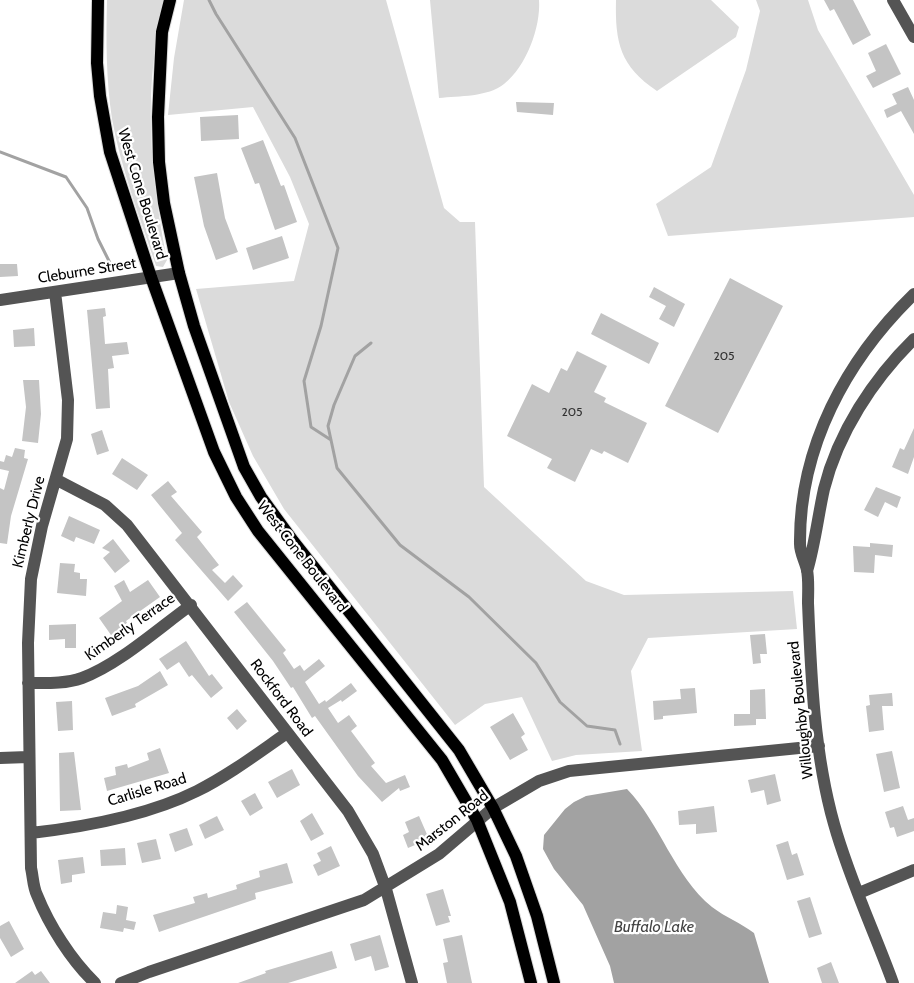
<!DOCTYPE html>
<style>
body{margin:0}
canvas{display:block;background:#fff}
</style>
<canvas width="914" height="983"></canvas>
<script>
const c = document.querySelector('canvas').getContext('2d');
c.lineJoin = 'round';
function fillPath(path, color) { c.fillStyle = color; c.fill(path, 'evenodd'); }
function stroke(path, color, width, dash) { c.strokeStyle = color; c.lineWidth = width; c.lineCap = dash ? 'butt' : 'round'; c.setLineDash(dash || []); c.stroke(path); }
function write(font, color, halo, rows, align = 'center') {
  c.font = font + ' Cabin,sans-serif'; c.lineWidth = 4.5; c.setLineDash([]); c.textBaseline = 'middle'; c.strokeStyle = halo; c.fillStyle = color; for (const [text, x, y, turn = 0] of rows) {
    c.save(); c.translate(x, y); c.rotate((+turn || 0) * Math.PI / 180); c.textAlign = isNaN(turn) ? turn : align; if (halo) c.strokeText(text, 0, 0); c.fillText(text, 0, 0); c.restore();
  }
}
const green = new Path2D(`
 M107 0H165C142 87 150 173 167 260L163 267 156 266C140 218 121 169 112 119 106 79 106 40 107 0Z
 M184 0H386L444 208 460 222H475L484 487 586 581 624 595 793 591 797 629 648 638 631 671 642 751 576 755 552 761 522 697 485 704 455 725 284 509 253 456 229 402 196 289 294 281 309 224 290 177 253 107 168 115 174 58Z
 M430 0H539C541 27 526 67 504 84 488 97 459 96 439 98Z
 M616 0H711L739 27 736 37 657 91C620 66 615 43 616 0Z
 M756 0H808L818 30 914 195V217L668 236 656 204 711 167 746 70 760 11Z`);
const water = new Path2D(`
 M627 789C660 823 674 876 712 907 725 917 741 923 754 933L769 983H614L610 966 583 905 554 869 543 849 544 835 565 809 574 802 586 796Z`);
const stream = new Path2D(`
 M209 0 216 14 295 138 338 248 321 326 304 381 311 427 331 440
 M0 152 66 177 87 208 98 239 112 267
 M371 343 355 356 334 405 328 426 337 468 400 545 469 597 536 663 560 702 587 726 615 730 620 744`);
const building = new Path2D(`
 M824 0H853L871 35 853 45 834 9 830 11Z
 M886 44 901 74 873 88 866 76 876 71 868 53Z
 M908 87 914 100V134L901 111 887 118 884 110 897 104 892 94Z
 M516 102 554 103 553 115 517 112Z
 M238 115 239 139 201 141 200 117Z
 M263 140 281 186 284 185 297 222 275 230 259 183 255 184 241 148Z
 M217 173 225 218 238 252 216 260 204 226 194 177Z
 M282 236 289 258 253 270 246 248Z
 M0 264H17L18 276 0 277Z
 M730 278 783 306 718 433 665 406Z
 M654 287 685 304 674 327 659 319 666 306 649 297Z
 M105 308 106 316 103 317 105 344 127 342 129 354 112 356 114 368 108 369 110 408 96 409 87 310Z
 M601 313 659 343 649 364 591 334Z
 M34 328 35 346 14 347 13 330Z
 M577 351 607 366 594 392 606 398 604 402 647 423 628 463 604 451 602 454 591 449 575 482 547 468 552 459 507 436 532 384 549 393 561 368 567 371Z
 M23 380H39L41 414 38 443 22 441 26 407Z
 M914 428V457L908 474 892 467 900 448 904 450Z
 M102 430 109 451 97 455 91 434Z
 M15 448 25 450 24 458 28 459 11 516 7 544 0 543V488L4 490 9 471 0 469V461L4 462 6 455 12 457Z
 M122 458 148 475 137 490 112 474Z
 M168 481 177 492 171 496 202 532 197 537 219 565 212 570 225 583 233 575 243 586 228 601 175 540 182 533 151 495Z
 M876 487 901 497 897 508 885 502 878 517 864 510Z
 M69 516 100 530 94 544 76 537 74 542 61 536Z
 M113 539 130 561 115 573 103 558 110 552 102 548Z
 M870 543 893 545 892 557 875 555 874 573 854 572 853 546 870 547Z
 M60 563 75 564 74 572 80 573V579H87L86 596 57 593Z
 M124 580 130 592 148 580 160 597 126 621 127 623 111 635 99 618 122 601 114 586Z
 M247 602 286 650 283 653 294 669 300 665 304 671 319 659 325 666 305 682 319 704 325 700 326 702 351 683 357 691 342 702 341 700 328 708 338 723 349 715 357 726 351 731 375 763 371 766 386 783 405 775 410 787 400 791 399 788 382 802 358 776 315 716 312 718 293 687 291 688 273 661 234 612Z
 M76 624V648H65V639L49 640V625Z
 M765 634 767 654H760L761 663 753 664 750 635Z
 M186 641 209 676 212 674 223 688 211 698 192 675 189 677 179 662 167 670 159 659Z
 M160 671 168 685 135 704 136 707 112 716 105 698 138 686Z
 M695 688 697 713 663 716V719L654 720 653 701 681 699 680 689Z
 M765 689 766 719H756V725L734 726V714H750V690Z
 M892 693 893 706H882L884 730 869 732 866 706 870 705 869 695Z
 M72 701 73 730 58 731 56 702Z
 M237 709 247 721 237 730 227 718Z
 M513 713 525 734 521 737 528 750 510 760 490 727Z
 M160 748 169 773 107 791 104 778 116 775 115 767 127 764 128 768 149 760 147 753Z
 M892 751 900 788 884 792 876 754Z
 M74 752 81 810 60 811 59 753Z
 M292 769 300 785 277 798 268 782Z
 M775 774 781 801 767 805 764 790 751 793 748 780Z
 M255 793 263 808 250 816 241 801Z
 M714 806 717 832 696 834V824L679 825 678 811Z
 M903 806 908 820 914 818V831L897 837 894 827 890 828 885 812Z
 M312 813 324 834 311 841 300 821Z
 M217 816 224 830 205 839 199 825Z
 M419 816 429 839 408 848 403 835 409 832 405 822Z
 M187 828 193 845 175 852 169 834Z
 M156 839 161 859 142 863 137 843Z
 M788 841 792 855 797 853 804 875 787 880 776 845Z
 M331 846 340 866 318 876 313 865 321 861 317 853Z
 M125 848 126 865 101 866 100 850Z
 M83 857 85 873 72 875V882L61 884 58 860Z
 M287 863 293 883 255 893 256 899 159 932 153 915 195 903 193 897 207 893 208 898 237 889 236 885 260 877 259 871Z
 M443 889 451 916H448L450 922 436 926 426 894Z
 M810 897 822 934 809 938 797 901Z
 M117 905 128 907 126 920 136 922 134 930 124 928 123 932 100 928 103 912 116 914Z
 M9 921 24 949 11 957 0 938V926Z
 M380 935 389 967 375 971 371 956 355 961 350 944Z
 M462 935 472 983H447L443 963 448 962 443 939Z
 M332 951 337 968 288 983H238L266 973 265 971Z
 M831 962 839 983H822L817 968Z
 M32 971 35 975 41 971 50 983H15Z`);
const minor = new Path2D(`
 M893 0 914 37
 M55 292 68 400 67 439 42 526 31 579 28 643 31 868C33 876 33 887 37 895 49 925 71 960 95 983
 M0 300 179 273
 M57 480 105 505 127 525 348 811 373 854 386 889 412 983
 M807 571C815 544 818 516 824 489 838 433 873 379 914 339
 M28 683C46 683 65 684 82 678 118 665 159 628 191 605
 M0 758 28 757
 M31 833C84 827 149 815 197 791 229 775 258 753 287 733
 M859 893 914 870
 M121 983 149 972 364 900 439 854 493 808 539 781 569 771 819 746
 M893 983C874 931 849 878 834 824 814 753 811 676 808 603 808 593 809 580 807 570 805 561 800 553 800 544 799 447 846 360 914 294`);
const major = new Path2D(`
 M98 0 97 63 100 96 110 152 151 277 214 452 236 497 258 531 442 760 477 820 510 902 531 983
 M170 0 162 32 158 117 159 162 164 203 179 273 194 326 244 467 261 497 293 541 459 750 493 808 516 856 537 916 554 983`);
const numberNames = [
 ["205",724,356],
 ["205",572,412]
];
const streetNames = [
 ["West Cone Boulevard",142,194,73],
 ["Cleburne Street",87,271,-9],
 ["Kimberly Drive",29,522,-76],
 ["West Cone Boulevard",302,557,52],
 ["Kimberly Terrace",130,627,-35],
 ["Rockford Road",281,698,53],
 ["Willoughby Boulevard",801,710,-96],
 ["Carlisle Road",147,790,-17],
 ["Marston Road",452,821,-38]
];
const waterNames = [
 ["Buffalo Lake",654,927]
];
fillPath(green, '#dbdbdb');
fillPath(water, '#a2a2a2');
stroke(stream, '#a2a2a2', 3);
fillPath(building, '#c4c4c4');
stroke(major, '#dbdbdb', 14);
stroke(minor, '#545454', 12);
stroke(major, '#000', 12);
write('12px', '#313131', null, numberNames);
write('15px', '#000', '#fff', streetNames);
write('italic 16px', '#434343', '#fff', waterNames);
</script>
